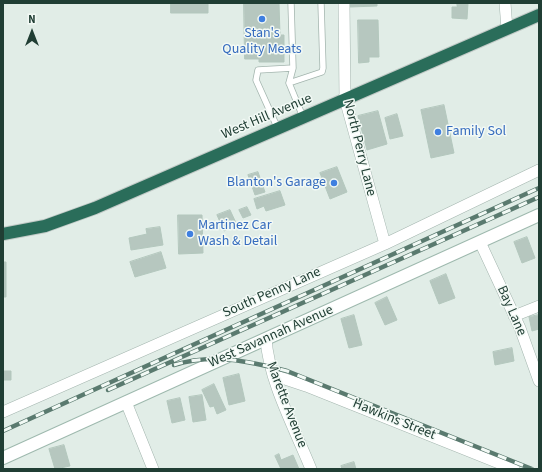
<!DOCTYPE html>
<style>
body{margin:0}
#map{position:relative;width:542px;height:472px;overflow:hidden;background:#e1ede7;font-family:"Source Sans 3",sans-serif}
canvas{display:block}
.frame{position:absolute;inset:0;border:4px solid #203e34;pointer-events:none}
.north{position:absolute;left:12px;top:12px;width:40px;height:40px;-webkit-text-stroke:3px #f2f9f5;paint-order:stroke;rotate:0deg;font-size:11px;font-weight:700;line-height:16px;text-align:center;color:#203e34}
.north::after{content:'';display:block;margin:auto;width:14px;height:18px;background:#203e34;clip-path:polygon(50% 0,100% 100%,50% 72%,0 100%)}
</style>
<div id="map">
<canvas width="542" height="472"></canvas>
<div class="frame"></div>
<div class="north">N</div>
</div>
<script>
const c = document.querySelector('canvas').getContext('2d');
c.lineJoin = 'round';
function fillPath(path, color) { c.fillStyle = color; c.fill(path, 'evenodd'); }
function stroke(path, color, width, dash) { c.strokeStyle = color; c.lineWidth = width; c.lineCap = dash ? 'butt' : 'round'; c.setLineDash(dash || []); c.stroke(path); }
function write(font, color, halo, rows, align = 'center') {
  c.font = font + ' "Source Sans 3",sans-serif'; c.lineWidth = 3; c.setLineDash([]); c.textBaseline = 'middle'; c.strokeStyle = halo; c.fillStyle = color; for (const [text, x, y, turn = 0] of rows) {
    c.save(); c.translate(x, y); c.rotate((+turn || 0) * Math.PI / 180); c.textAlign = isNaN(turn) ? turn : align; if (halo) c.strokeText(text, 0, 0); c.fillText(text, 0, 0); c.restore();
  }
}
const building = new Path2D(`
 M171 3H208V13H171Z
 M244 3H279L280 35H284V62H259V59H245Z
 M350 3H377V6L350 7Z
 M457 3H468L467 19 452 18V7H457Z
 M358 20H378L379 57H369V62L359 63Z
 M444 105 454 153 431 158 421 110Z
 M378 111 387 144 367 150 358 116Z
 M397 114 403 136 390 139 385 118Z
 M337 167 347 192 330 199 320 173Z
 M258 172 265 192 255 195 248 175Z
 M280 191 285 205 266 211 264 206 257 209 254 199Z
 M247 207 251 215 243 218 239 210Z
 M230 210 237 225 224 231 217 215Z
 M178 215H202L203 253 179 254Z
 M160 227 163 245 131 250 129 238 147 234 146 229Z
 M527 237 535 258 522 263 514 242Z
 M161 252 166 268 135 277 130 262Z
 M3 262H6V297H3Z
 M446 274 455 298 439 304 430 281Z
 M387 297 397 320 385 325 375 303Z
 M354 315 362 345 349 348 341 319Z
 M539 315V329L532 331 529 317Z
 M512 348 514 361 495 365 493 352Z
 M3 371H11V380H3Z
 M239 374 245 401 229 405 223 378Z
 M214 384 226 410 217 414 214 406 210 407 202 390Z
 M202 395 206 420 193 422 189 397Z
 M180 398 185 420 172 423 167 401Z
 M64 445 70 466 55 469 49 449Z
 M279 454 281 460 293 455 299 469H281L275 456Z
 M354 462 356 469H342L341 466Z`);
const lane = new Path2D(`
 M289 83 293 68
 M303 117 289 83 322 72 323 68 321 3
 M278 129 256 80 258 70 293 68 291 3`);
const street = new Path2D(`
 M344 3 345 99 385 244
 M505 3 507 29
 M480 242 520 328 539 381
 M514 316 539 306
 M266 339C269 382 295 429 311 469
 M273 375 306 386 514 469
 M126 402 153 469
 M3 412 385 244 539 170`);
const secondary = new Path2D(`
 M3 458 539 215`);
const highway = new Path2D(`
 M3 234 45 226 95 208 539 15`);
const rail = new Path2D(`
 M174 365C213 353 248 361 287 371L532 469
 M108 390 539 197
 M3 431 539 188`);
const markers = [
 [262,19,4,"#3f7fe0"],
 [438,132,4,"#3f7fe0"],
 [334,183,4,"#3f7fe0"],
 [190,234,4,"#3f7fe0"]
];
const shopNames = [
 ["Stan's",262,34,"center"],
 ["Quality Meats",262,50,"center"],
 ["Family Sol",446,132],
 ["Blanton's Garage",326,183,"right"],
 ["Martinez Car",198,226],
 ["Wash & Detail",198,242]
];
const streetNames = [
 ["West Hill Avenue",267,117,-23],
 ["North Perry Lane",359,148,76],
 ["South Penny Lane",272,293,-24],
 ["Bay Lane",511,311,66],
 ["West Savannah Avenue",271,337,-24],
 ["Marette Avenue",286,405,69],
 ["Hawkins Street",394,420,22]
];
fillPath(building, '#b6c7bf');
stroke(building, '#b3c7bd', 1);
stroke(lane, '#a3b5ae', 7);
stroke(street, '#a3b5ae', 12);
stroke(secondary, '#9eb9ae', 14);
stroke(highway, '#c1c9c6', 14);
stroke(lane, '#fff', 5.5);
stroke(street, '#fff', 11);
stroke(secondary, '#fff', 12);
stroke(highway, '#2a6d5a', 12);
stroke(rail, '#5a7a6f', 4.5);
stroke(rail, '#f2f9f5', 3, [9]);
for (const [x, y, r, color] of markers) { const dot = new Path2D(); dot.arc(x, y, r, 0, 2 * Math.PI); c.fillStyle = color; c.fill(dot); stroke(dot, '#f2f9f5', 1.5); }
write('14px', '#366cbe', '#f2f9f5', shopNames, 'left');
write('14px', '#203e34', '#f2f9f5', streetNames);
</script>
